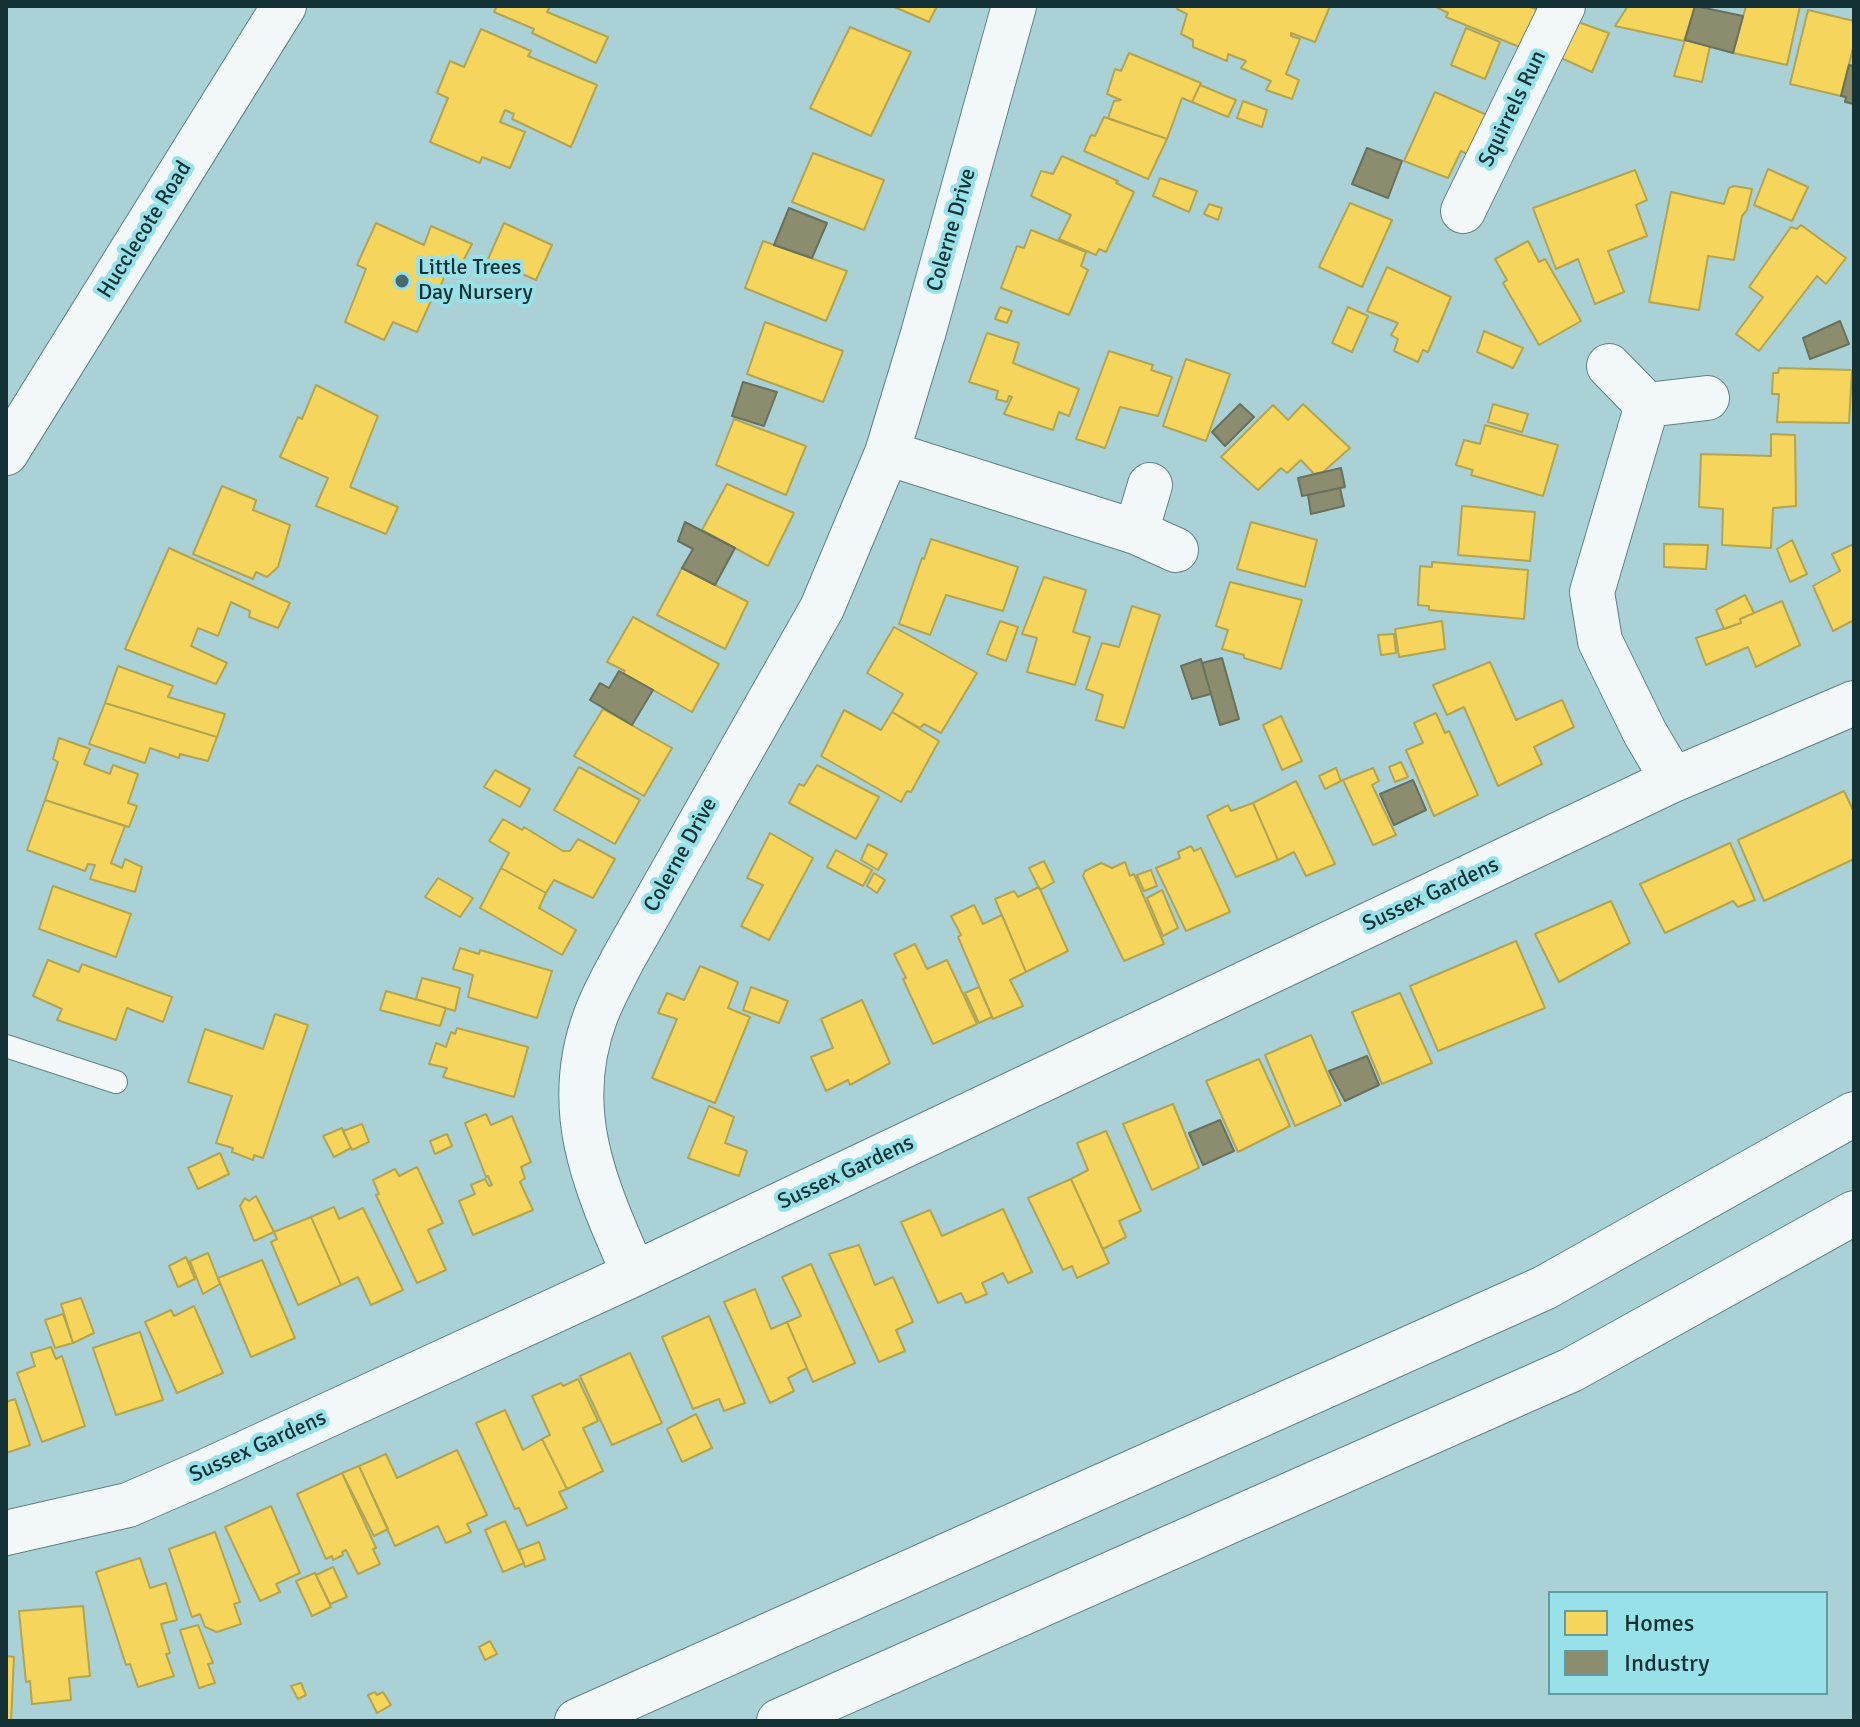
<!DOCTYPE html>
<style>
body{margin:0}
#map{position:relative;width:1860px;height:1727px;overflow:hidden;background:#aad2d6;font-family:Signika,sans-serif}
canvas{display:block}
.frame{position:absolute;inset:0;border:8px solid #143235;pointer-events:none}
.legend{position:absolute;left:1548px;top:1591px;width:280px;height:104px;box-sizing:border-box;background:#98e1e8;border:2px solid #639ba0;margin:0;padding:10px 14px;list-style:none;font-size:24px;color:#143235}
.legend li{display:flex;align-items:center;gap:16px;height:40px}
.legend b{width:40px;border:2px solid #639ba0}
</style>
<div id="map">
<canvas width="1860" height="1727"></canvas>
<div class="frame"></div>
<ul class="legend">
<li><b style="height:22px;background:#f6d55c"></b>Homes</li>
<li><b style="height:22px;background:#8c8c6e"></b>Industry</li>
</ul>
</div>
<script>
const c = document.querySelector('canvas').getContext('2d');
c.lineJoin = 'round';
function fillPath(path, color) { c.fillStyle = color; c.fill(path, 'evenodd'); }
function stroke(path, color, width, dash) { c.strokeStyle = color; c.lineWidth = width; c.lineCap = dash ? 'butt' : 'round'; c.setLineDash(dash || []); c.stroke(path); }
function write(font, color, halo, rows, align = 'center') {
  c.font = font + ' Signika,sans-serif'; c.lineWidth = 8; c.setLineDash([]); c.textBaseline = 'middle'; c.strokeStyle = halo; c.fillStyle = color; for (const [text, x, y, turn = 0] of rows) {
    c.save(); c.translate(x, y); c.rotate((+turn || 0) * Math.PI / 180); c.textAlign = isNaN(turn) ? turn : align; if (halo) c.strokeText(text, 0, 0); c.fillText(text, 0, 0); c.restore();
  }
}
const homes = new Path2D(`
 M497 6H550L547 12 608 37 596 63 532 33 534 29 494 12Z
 M892 6H937L929 22Z
 M1178 6H1330L1315 42 1291 33V36L1300 39 1286 74 1299 80 1292 99 1266 90 1271 81 1241 68 1246 61 1228 54 1227 61 1193 47V40L1181 34 1187 14 1177 9Z
 M1434 6H1528L1538 10 1522 48 1446 17 1448 13Z
 M1628 6H1695L1684 41 1615 26Z
 M1746 6H1800L1787 65 1733 53Z
 M1808 10 1854 21V44L1841 96 1790 84Z
 M1578 22 1609 33 1592 72 1561 58Z
 M850 27 911 52 871 136 810 108Z
 M1466 28 1500 42 1485 79 1451 65Z
 M481 29 531 51 528 56 597 85 571 147 512 119 514 114 505 110 500 122 525 132 510 168 482 157 480 163 430 142 448 98 437 93 450 61 464 67Z
 M1685 40 1710 46 1702 82 1674 76Z
 M1129 53 1201 83 1192 102 1182 98 1167 139 1108 118 1114 101 1121 100 1107 94 1115 69 1121 71Z
 M1200 85 1236 100 1228 117 1192 102Z
 M1435 92 1496 119 1475 158 1461 151 1448 178 1404 161Z
 M1243 101 1267 110 1262 127 1237 118Z
 M1104 117 1167 139 1148 179 1084 151 1091 135 1095 136Z
 M813 153 884 180 864 230 792 202Z
 M1062 156 1118 181 1116 183 1134 192 1106 252 1099 249 1096 255 1059 239 1071 215 1031 196 1041 171 1053 174Z
 M1768 169 1808 187 1792 221 1754 205Z
 M1635 170 1647 200 1636 205 1647 236 1608 251 1624 292 1595 304 1578 259 1556 269 1533 208Z
 M1160 178 1197 191 1189 212 1153 196Z
 M1734 186 1752 189 1747 210 1742 216 1734 260 1708 256 1699 310 1649 302 1671 192 1724 204 1729 188Z
 M1350 203 1392 220 1362 287 1319 267Z
 M1209 204 1222 208 1218 220 1204 214Z
 M376 223 424 245 431 226 472 244 462 263 451 259 437 295 434 294 417 332 393 322 384 340 345 322 366 269 357 265Z
 M504 223 552 245 536 280 488 259Z
 M1801 225 1846 258 1826 284 1817 276 1759 351 1736 334 1763 297 1749 287 1791 227 1797 229Z
 M1031 230 1086 252 1081 266 1088 270 1069 315 1001 288 1017 246 1024 248Z
 M763 241 847 271 826 321 745 288Z
 M1528 241 1539 262 1545 259 1581 321 1539 345 1503 283 1507 280 1495 259Z
 M1387 267 1451 297 1428 352 1423 350 1418 362 1394 351 1398 339 1391 335 1398 323 1367 311Z
 M1000 307 1012 311 1007 323 995 319Z
 M1348 307 1368 316 1352 352 1332 343Z
 M765 322 843 351 823 402 747 374Z
 M1484 331 1523 348 1513 368 1477 352Z
 M987 333 1019 343 1013 363 1079 389 1069 416 1059 412 1053 430 1004 414 1012 397 1009 396 1007 402 996 399 998 391 969 382Z
 M1109 351 1153 365 1151 370 1172 377 1158 416 1120 407 1105 448 1076 439Z
 M1186 359 1230 374 1206 441 1163 426Z
 M1779 368 1852 370 1849 423 1777 422 1779 394H1772L1773 373H1778Z
 M316 385 378 416 350 487 398 507 386 534 316 506 328 478 280 457 298 417 302 419Z
 M1303 404 1350 448 1323 472 1314 474 1301 460 1287 473 1281 468 1258 490 1221 457 1273 405 1288 420Z
 M1493 404 1528 414 1522 432 1488 422Z
 M734 419 806 446 786 495 716 465Z
 M1485 425 1558 445 1543 496 1471 475 1473 470 1456 465 1464 440 1480 444Z
 M1771 434 1795 435 1796 506 1773 508 1771 548 1722 545 1723 509 1699 507 1701 454 1771 456Z
 M727 484 794 513 768 566 702 530Z
 M222 486 256 500 253 510 290 525 278 567 267 577 256 572 253 579 193 554Z
 M1462 506 1535 512 1530 561 1458 555Z
 M1251 522 1317 540 1305 587 1237 569Z
 M931 539 1018 567 1003 611 946 595 930 635 899 624 922 558 924 559Z
 M1792 540 1807 574 1790 582 1777 549Z
 M1664 544 1708 545 1706 569 1664 567Z
 M1854 544V620L1833 631 1813 586 1840 571 1832 554Z
 M169 548 290 603 278 628 249 617 250 611 231 602 218 636 198 628 191 646 227 663 216 684 125 649Z
 M1432 562 1528 570 1524 619 1429 610V606L1418 605 1420 566 1432 567Z
 M682 568 748 602 725 649 657 615Z
 M1044 577 1086 590 1073 632 1090 637 1075 685 1027 672 1037 638 1022 634Z
 M1230 582 1302 600 1281 669 1244 658V655L1222 649 1228 630 1216 626Z
 M1745 595 1754 613 1740 619 1741 623 1724 629 1716 610Z
 M1782 601 1800 645 1756 667 1748 647 1706 665 1696 638 1741 623 1740 619Z
 M1132 606 1160 615 1124 728 1096 720 1103 695 1086 689 1102 643 1119 647Z
 M633 617 719 664 692 712 623 673 625 671 607 662Z
 M1000 621 1018 627 1006 661 987 654Z
 M1442 621 1445 649 1399 657 1395 629Z
 M894 627 977 673 941 733 924 724 920 728 892 712 903 694 867 673Z
 M1394 634 1396 653 1381 655 1378 635Z
 M1490 662 1516 720 1562 700 1574 727 1534 747 1542 764 1498 786 1464 707 1447 715 1433 685Z
 M118 666 173 686 168 697 225 714 217 737 105 703Z
 M105 703 217 737 208 761 180 754 179 758 150 748 145 763 89 744Z
 M603 709 672 748 644 796 574 756Z
 M844 710 881 730 892 712 939 741 911 792 907 791 901 802 821 756Z
 M1436 713 1445 733 1449 731 1478 795 1434 816 1406 750 1423 743 1414 723Z
 M1281 716 1302 761 1282 770 1263 725Z
 M59 738 90 749 84 764 110 774 113 765 138 774 128 803 137 806 129 827 45 800 58 762 53 759Z
 M1401 762 1408 777 1395 782 1389 767Z
 M817 765 879 797 856 839 789 803 799 784 804 786Z
 M579 767 640 800 615 844 554 810Z
 M1336 768 1341 781 1325 789 1319 776Z
 M1373 768 1379 781 1372 785 1396 835 1373 845 1343 780Z
 M495 770 530 789 520 807 484 787Z
 M1296 781 1335 864 1306 876 1294 852 1278 860 1253 803Z
 M1844 791 1854 812V859L1764 901 1738 840Z
 M45 800 125 826 111 863 122 868 125 859 142 867 135 892 90 879 95 865 88 864 85 871 27 850Z
 M1253 803 1278 860 1236 877 1207 816 1228 805 1231 811Z
 M503 819 522 830 524 827 563 851H570L578 839 615 859 593 898 554 880 546 893 501 868 509 853 489 841Z
 M770 833 813 858 769 940 741 926 763 885 747 878Z
 M1730 843 1755 900 1738 907 1733 901 1665 933 1640 884Z
 M868 844 887 854 878 870 861 860Z
 M1191 846 1194 851 1201 848 1230 912 1186 931 1156 868 1180 858 1178 852Z
 M836 850 872 870 863 886 827 867Z
 M1044 861 1054 882 1040 890 1029 868Z
 M1125 862 1130 876 1134 874 1164 944 1124 961 1083 876 1085 871 1101 863 1112 868Z
 M501 868 546 893 539 908 576 930 562 955 480 908Z
 M1151 870 1157 886 1144 891 1137 875Z
 M874 873 885 880 877 893 867 886Z
 M438 878 473 898 460 917 425 897Z
 M53 886 131 914 116 957 39 929Z
 M1039 887 1068 951 1026 972 995 899 1014 891 1018 897Z
 M1162 890 1178 928 1163 936 1147 898Z
 M1611 901 1630 943 1559 982 1535 934Z
 M974 905 983 924 1002 915 1026 972 1010 980 1023 1006 993 1019 958 937 961 935 951 916Z
 M1516 941 1545 1008 1438 1051 1410 986Z
 M915 944 927 969 947 960 977 1024 933 1044 903 979 906 978 894 954Z
 M460 948 479 954 480 950 552 971 537 1018 468 997 473 975 453 969Z
 M48 960 79 972 82 964 172 997 163 1022 127 1008 116 1040 57 1020 62 1009 33 996Z
 M700 966 738 982 728 1008 750 1017 715 1103 652 1078 677 1019 658 1013 667 993 684 1000Z
 M422 978 460 988 455 1011 416 999Z
 M751 987 788 1001 779 1023 743 1010Z
 M979 987 992 1017 979 1023 965 993Z
 M386 991 446 1008 440 1026 380 1010Z
 M1400 993 1432 1063 1382 1084 1352 1012Z
 M862 1000 890 1063 850 1085 848 1080 826 1091 811 1057 833 1048 821 1019Z
 M275 1014 308 1025 263 1158 254 1155 253 1160 232 1152 233 1148 216 1143 232 1096 188 1082 205 1029 263 1049Z
 M457 1028 528 1047 514 1097 443 1077 447 1068 429 1064 436 1043 446 1047 451 1032 455 1034Z
 M1311 1035 1341 1105 1295 1126 1265 1055Z
 M1259 1059 1290 1126 1238 1152 1206 1081Z
 M1173 1104 1199 1168 1152 1190 1123 1124Z
 M709 1106 734 1117 725 1143 747 1151 739 1176 688 1158Z
 M486 1114 491 1125 512 1116 531 1162 521 1167 525 1178 520 1182 533 1210 473 1235 459 1201 475 1194 471 1185 485 1179 489 1186 492 1185 488 1176 486 1177 465 1123Z
 M362 1124 369 1142 352 1150 343 1131Z
 M342 1128 351 1148 334 1157 323 1136Z
 M1106 1131 1141 1211 1119 1221 1126 1237 1103 1249 1071 1179 1088 1170 1077 1143Z
 M447 1134 452 1146 435 1154 430 1141Z
 M220 1153 229 1174 198 1189 188 1168Z
 M417 1167 443 1223 428 1230 446 1270 417 1283 376 1195 379 1194 373 1180 395 1169 399 1176Z
 M1071 1179 1109 1263 1077 1278 1072 1266 1063 1270 1028 1198Z
 M256 1196 274 1232 254 1241 240 1206 245 1198 249 1201Z
 M334 1207 339 1219 363 1208 403 1290 371 1305 358 1277 341 1285 311 1217Z
 M1003 1209 1032 1272 1008 1283 1003 1273 982 1283 987 1294 966 1303 961 1293 938 1303 901 1222 930 1210 942 1236Z
 M311 1217 341 1285 298 1305 271 1242 277 1239 274 1232Z
 M859 1245 875 1285 893 1277 913 1322 896 1330 905 1351 879 1362 829 1254Z
 M208 1253 220 1284 203 1294 190 1261Z
 M186 1257 195 1279 178 1287 169 1266Z
 M262 1260 295 1338 251 1357 218 1278Z
 M811 1264 855 1363 813 1382 787 1322 801 1316 782 1277Z
 M755 1289 771 1329 787 1322 807 1368 788 1378 794 1391 770 1403 724 1302Z
 M81 1298 94 1333 73 1343 61 1304Z
 M194 1306 223 1373 177 1393 145 1322 171 1310 174 1316Z
 M63 1314 73 1343 55 1348 45 1320Z
 M709 1316 745 1403 724 1411 719 1399 693 1409 662 1337Z
 M140 1332 163 1400 116 1415 93 1348Z
 M51 1347 56 1359 62 1356 85 1426 42 1442 17 1373 35 1366 31 1353Z
 M630 1353 662 1423 612 1445 580 1376Z
 M578 1379 598 1421 583 1428 603 1471 567 1489 542 1439 550 1435 532 1396 561 1383 563 1386Z
 M15 1399 30 1445 6 1453V1402Z
 M505 1410 523 1450 542 1439 567 1489 559 1492 567 1508 527 1526 519 1508 515 1509 476 1423Z
 M696 1414 712 1448 682 1462 667 1429Z
 M457 1450 487 1515 467 1524 471 1532 446 1543 438 1526 395 1546 359 1466 386 1454 397 1478Z
 M359 1466 388 1529 374 1536 342 1473Z
 M342 1473 376 1548 373 1549 380 1564 358 1574 346 1550 342 1552 343 1555 333 1560 332 1556 326 1559 297 1494Z
 M271 1506 300 1573 276 1584 280 1592 260 1601 225 1527Z
 M505 1521 524 1563 503 1572 485 1530Z
 M215 1532 240 1602 234 1604 241 1624 217 1632 205 1627 200 1614 192 1617 169 1549Z
 M539 1542 545 1559 525 1567 519 1550Z
 M140 1558 150 1588 166 1583 177 1620 161 1624 170 1653 166 1654 174 1676 138 1687 130 1664 126 1665 96 1572Z
 M333 1567 347 1597 330 1604 316 1575Z
 M315 1573 331 1607 312 1616 296 1581Z
 M83 1606 90 1676 69 1678 71 1700 32 1704 30 1681 26 1682 19 1611Z
 M198 1625 213 1663 208 1664 215 1683 199 1688 180 1630Z
 M490 1641 497 1654 485 1660 479 1647Z
 M6 1656 14 1657 11 1721H6Z
 M301 1683 306 1695 298 1699 291 1686Z
 M375 1692 377 1695 383 1692 391 1705 377 1713 368 1695Z`);
const industry = new Path2D(`
 M1695 6 1743 16 1733 53 1685 40Z
 M1849 65 1854 66V104L1845 102 1846 97 1841 96Z
 M1367 148 1402 161 1388 198 1352 184Z
 M789 208 827 223 812 258 774 245Z
 M1840 321 1849 344 1810 359 1803 338Z
 M743 382 777 392 764 426 732 416Z
 M1240 404 1254 417 1225 446 1212 432Z
 M1341 468 1345 487 1302 496 1298 478Z
 M1340 488 1344 506 1311 514 1308 495Z
 M685 522 735 548 715 585 682 568 693 549 678 541Z
 M1222 658 1239 719 1220 725 1202 663Z
 M1201 659 1211 694 1192 699 1181 666Z
 M619 671 653 690 632 725 590 700 600 683 609 688Z
 M1413 780 1426 810 1394 825 1380 794Z
 M1367 1056 1379 1085 1345 1101 1329 1071Z
 M1220 1120 1234 1151 1203 1165 1189 1133Z`);
const lane = new Path2D(`
 M6 1046 116 1082`);
const street = new Path2D(`
 M1463 211 1563 6
 M1609 366 1647 405 1707 398
 M1647 405 1592 592 1600 641 1645 733 1673 780
 M887 453 1136 532 1176 550
 M1136 532 1150 485
 M634 1274C596 1187 560 1110 596 1015 603 996 614 977 623 959L822 608 887 453 923 334 1014 6
 M6 1533 128 1505 204 1472 634 1274 1673 780 1854 703`);
const secondary = new Path2D(`
 M6 453 284 6
 M577 1721 1544 1288 1854 1114
 M779 1721 1571 1370 1854 1213`);
const markers = [
 [402,281,8,"#486a6d"]
];
const streetNames = [
 ["Squirrels Run",1513,109,-64],
 ["Hucclecote Road",145,230,-58],
 ["Colerne Drive",952,230,-74],
 ["Colerne Drive",681,855,-61],
 ["Sussex Gardens",1431,895,-25],
 ["Sussex Gardens",846,1173,-25],
 ["Sussex Gardens",258,1447,-24]
];
const poiNames = [
 ["Little Trees",418,268],
 ["Day Nursery",418,293]
];
fillPath(homes, '#f6d55c');
stroke(homes, '#b2a450', 2);
fillPath(industry, '#8c8c6e');
stroke(industry, '#68715d', 2);
stroke(lane, '#5f8285', 24);
stroke(street, '#5f8285', 46);
stroke(secondary, '#5f8285', 46);
stroke(lane, '#f2f8f9', 22);
stroke(street, '#f2f8f9', 44);
stroke(secondary, '#f2f8f9', 44);
for (const [x, y, r, color] of markers) { const dot = new Path2D(); dot.arc(x, y, r, 0, 2 * Math.PI); c.fillStyle = color; c.fill(dot); stroke(dot, '#98e1e8', 3); }
write('22px', '#143235', '#98e1e8', streetNames);
write('22px', '#143235', '#98e1e8', poiNames, 'left');
</script>
